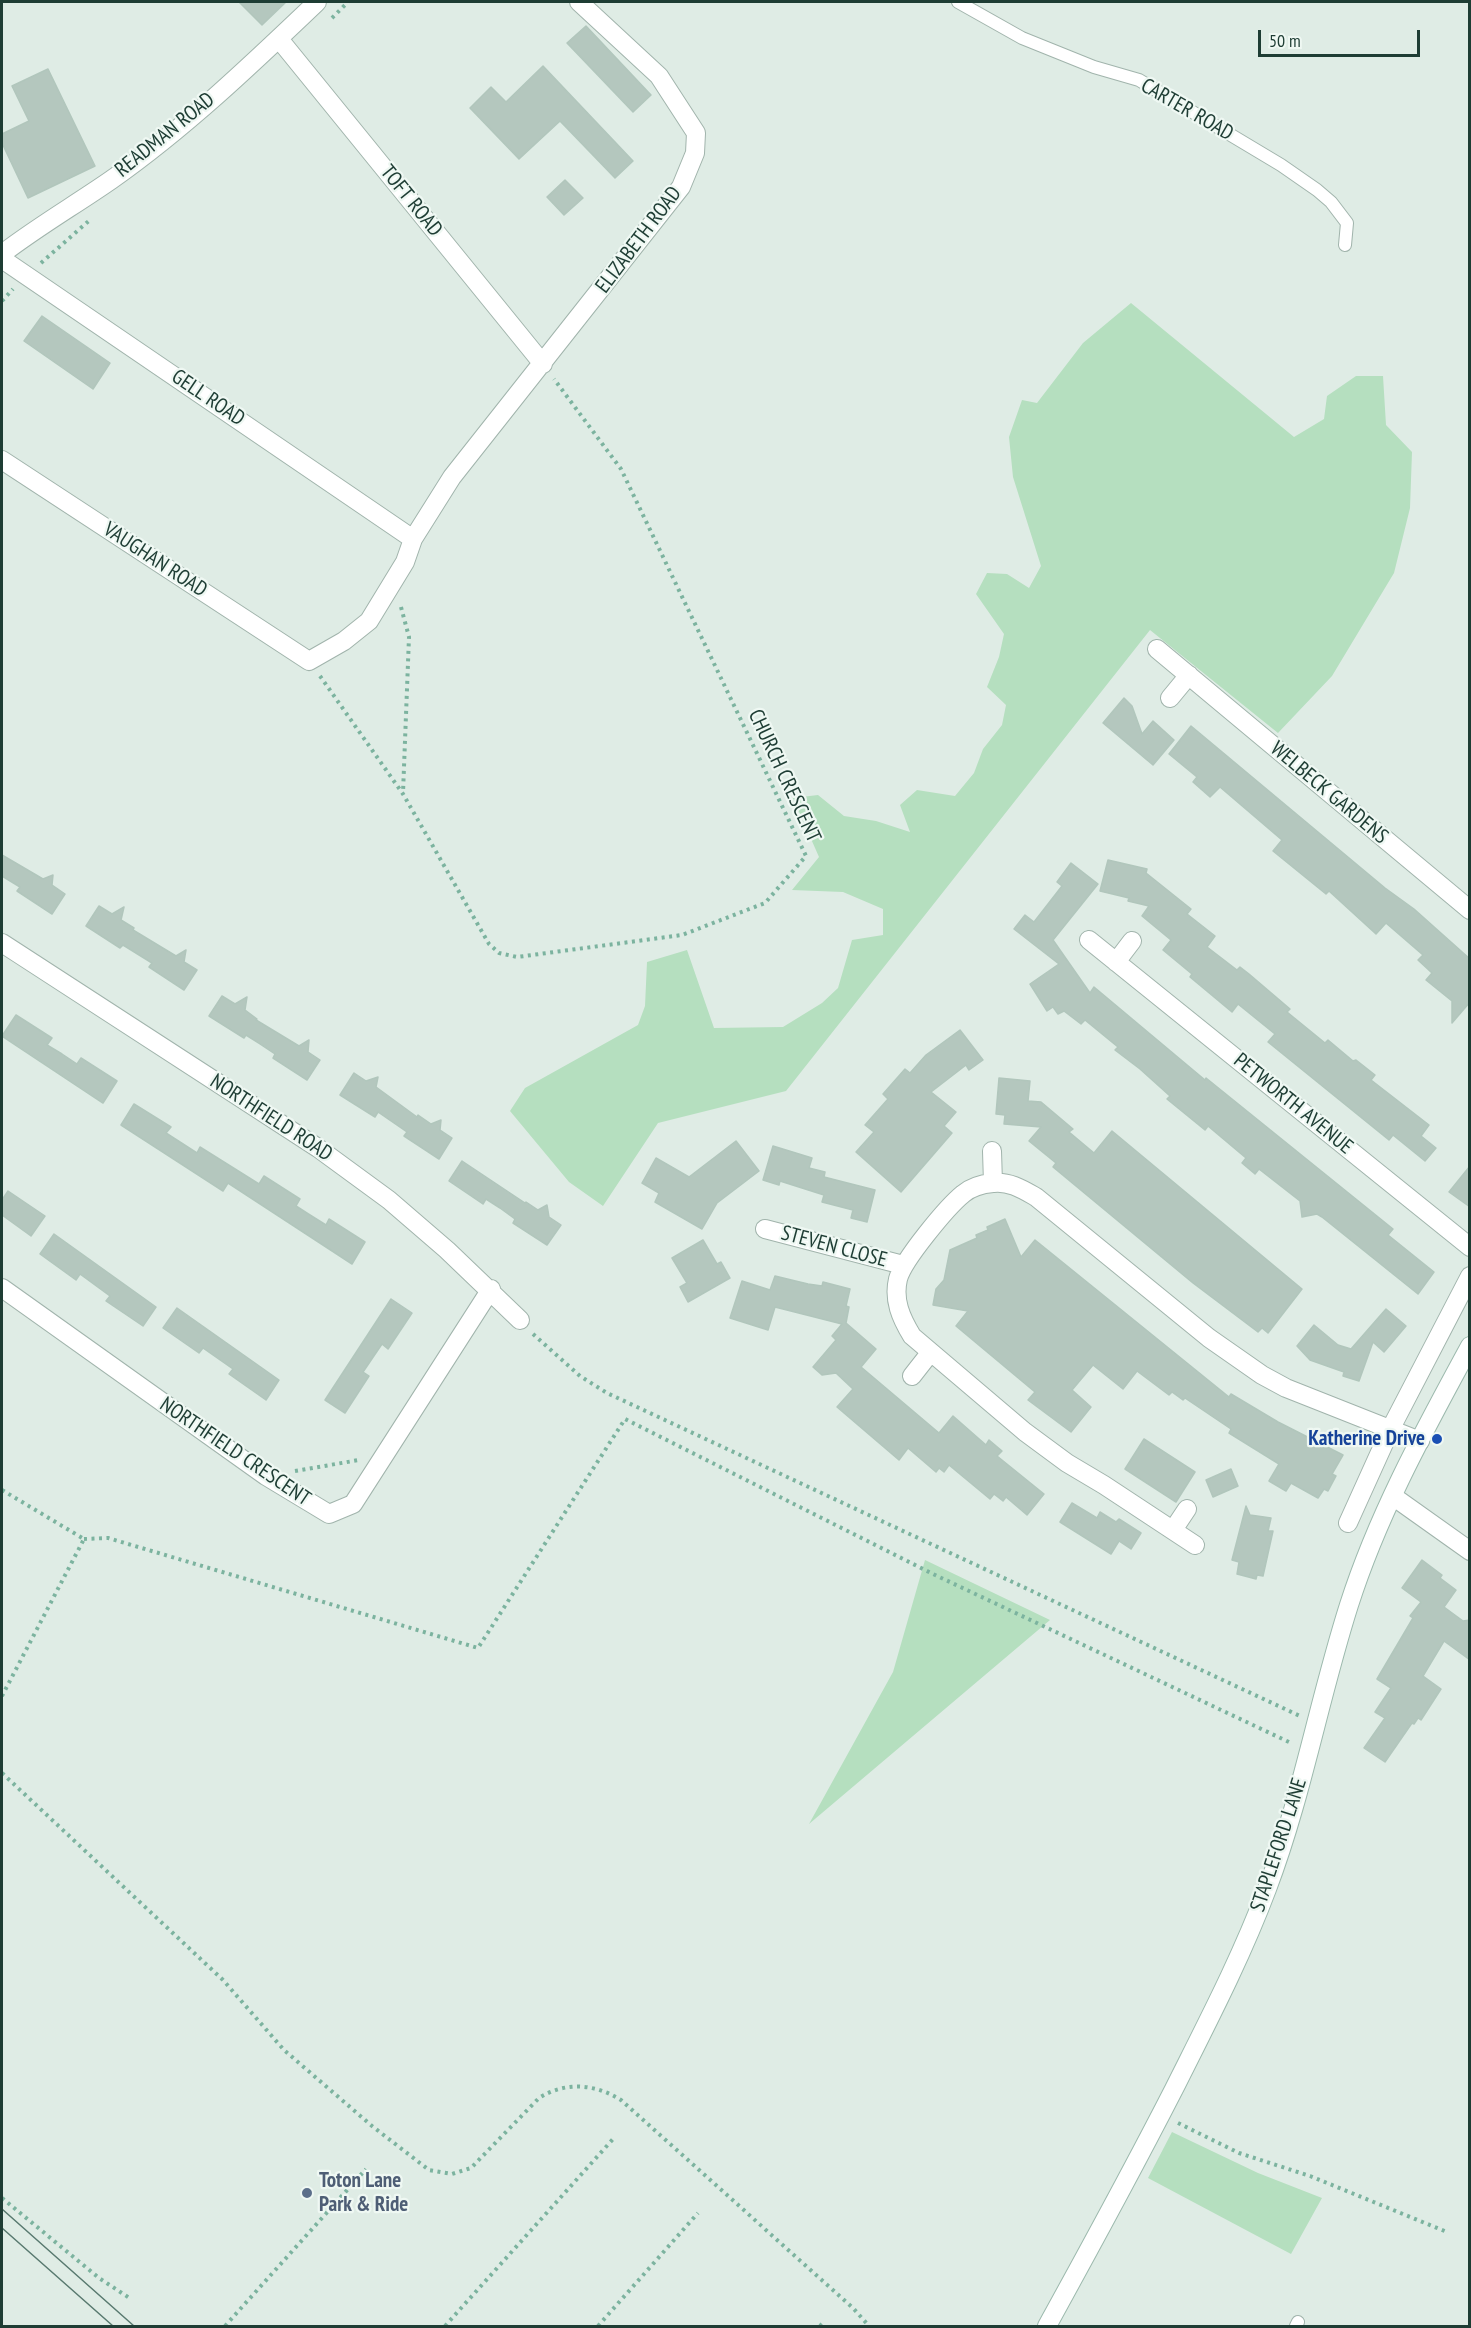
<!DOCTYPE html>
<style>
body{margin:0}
#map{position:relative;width:1471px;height:2328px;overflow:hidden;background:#dfece5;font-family:"PT Sans Narrow",sans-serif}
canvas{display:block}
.frame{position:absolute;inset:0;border:3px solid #1e3d34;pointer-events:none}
.scale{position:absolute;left:1258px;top:30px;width:162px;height:27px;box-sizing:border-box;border:3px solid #1e3d34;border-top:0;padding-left:8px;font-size:18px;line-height:21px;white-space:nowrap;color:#1e3d34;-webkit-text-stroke:4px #eff8f3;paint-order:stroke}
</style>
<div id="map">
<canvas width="1471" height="2328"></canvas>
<div class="frame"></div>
<div class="scale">50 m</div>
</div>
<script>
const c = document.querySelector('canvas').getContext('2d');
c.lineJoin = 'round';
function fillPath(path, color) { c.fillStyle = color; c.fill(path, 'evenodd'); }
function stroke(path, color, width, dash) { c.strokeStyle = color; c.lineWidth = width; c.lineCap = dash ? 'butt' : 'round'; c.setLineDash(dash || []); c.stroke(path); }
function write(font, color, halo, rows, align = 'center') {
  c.font = font + ' "PT Sans Narrow",sans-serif'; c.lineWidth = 4.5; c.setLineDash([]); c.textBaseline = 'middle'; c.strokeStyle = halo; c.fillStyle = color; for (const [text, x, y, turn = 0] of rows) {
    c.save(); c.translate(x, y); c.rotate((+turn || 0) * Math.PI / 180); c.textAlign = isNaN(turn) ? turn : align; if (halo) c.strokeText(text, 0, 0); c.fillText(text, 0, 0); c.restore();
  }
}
const green = new Path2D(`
 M1131 303 1294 437 1324 419 1327 396 1356 376H1383L1386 425 1412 452 1410 508 1394 573 1332 676 1278 733 1150 630 786 1091 658 1123 603 1206 569 1182 510 1111 525 1088 638 1025 645 1006 647 962 687 950 714 1028 783 1027 822 1003 838 988 852 940 883 935V909L843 892 792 890 819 857 793 798 818 795 844 816 876 821 910 832 900 805 917 790 955 796 974 773 983 749 1002 725 1006 705 987 687 999 657 1004 634 976 594 987 573 1007 574 1029 588 1041 566 1013 477 1009 437 1022 400 1037 403 1083 343Z
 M925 1560 1050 1620 809 1824 893 1672Z
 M1172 2132 1258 2173 1322 2198 1291 2254 1148 2178Z`);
const building = new Path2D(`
 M239 2H286L262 25Z
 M586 26 651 95 633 112 567 43Z
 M543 66 633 161 615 178 560 121 519 159 470 108 491 87 506 102Z
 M48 69 95 166 28 198 2 143V134L29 121 12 86Z
 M565 180 583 198 564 215 547 197Z
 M42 316 110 363 93 389 24 341Z
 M1124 698 1132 706 1142 734 1153 721 1174 740 1153 765 1103 723Z
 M1191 726 1385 888 1414 909 1470 959V1002L1452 1023V1001L1426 980 1432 973 1418 960 1423 955 1386 923 1376 934 1329 891 1326 894 1273 851 1282 840 1220 787 1210 797 1193 782 1197 777 1169 754Z
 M2 855 43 879 53 875 52 885 65 894 52 914 17 891 20 887 2 876Z
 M1108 860 1147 869 1146 873 1191 909 1187 914 1215 936 1207 947 1237 970 1240 967 1249 974 1290 1009 1287 1012 1325 1043 1328 1040 1353 1061 1356 1060 1375 1075 1371 1080 1429 1125 1421 1136 1436 1148 1425 1161 1393 1135 1389 1140 1268 1042 1275 1034 1238 1004 1232 1012 1190 977 1192 974 1163 950 1171 940 1142 916 1149 906 1128 901 1129 898 1100 891Z
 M1071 863 1098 884 1053 940 1090 993 1094 987 1205 1080 1206 1078 1393 1229 1388 1235 1434 1272 1418 1294 1322 1217 1317 1214 1302 1217 1300 1201 1259 1169 1255 1174 1242 1163 1246 1158 1208 1126 1205 1130 1167 1099 1170 1096 1140 1069 1115 1050 1118 1047 1085 1020 1081 1024 1064 1011 1058 1014 1053 1007 1047 1011 1030 984 1059 964 1014 929 1025 915 1034 922 1062 886 1057 882Z
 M99 906 112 914 124 907 121 920 134 928 133 930 176 956 186 950 184 962 197 970 184 990 149 967 152 963 123 945 120 948 86 926Z
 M222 996 235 1004 247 997 245 1010 257 1019 256 1020 299 1046 309 1040 308 1052 320 1060 307 1080 273 1058 275 1054 260 1044 246 1035 244 1038 209 1016Z
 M16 1015 52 1038 47 1045 62 1054 77 1064 81 1058 117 1081 103 1103 2 1036Z
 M960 1030 983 1060 969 1070 966 1065 931 1092 956 1112 944 1126 952 1133 901 1192 856 1152 874 1132 865 1125 888 1099 883 1094 905 1069 910 1073 926 1055Z
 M354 1073 366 1081 378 1077 376 1087 417 1117 418 1115 431 1124 441 1120 440 1130 452 1138 439 1159 404 1136 407 1132 378 1112 375 1117 340 1095Z
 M999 1078 1030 1081 1028 1101 1041 1102 1073 1129 1069 1132 1094 1153 1112 1131 1302 1289 1268 1333 1262 1328 1258 1332 1193 1283 1053 1167 1056 1163 1029 1141 1041 1127 1004 1124 1005 1115 996 1114Z
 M134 1104 171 1127 166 1133 197 1153 200 1147 259 1184 264 1176 300 1199 296 1206 310 1215 326 1225 329 1219 365 1242 352 1264 228 1183 223 1191 121 1125Z
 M736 1141 759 1171 717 1203 702 1229 655 1202 659 1193 642 1183 656 1158 689 1177Z
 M773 1146 812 1158 809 1168 825 1172 824 1177 875 1190 867 1222 851 1218 853 1210 822 1202 824 1195 780 1181 779 1185 763 1180Z
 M462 1161 525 1203 526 1202 538 1210 547 1205 549 1217 561 1225 547 1245 513 1223 515 1219 500 1208 486 1199 483 1204 449 1181Z
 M1470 1166V1207L1449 1192Z
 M8 1191 45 1216 31 1236 2 1215V1200Z
 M1005 1219 1021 1257 1035 1240 1229 1397 1231 1394 1278 1422 1343 1455 1332 1474 1336 1476 1328 1491 1324 1489 1318 1498 1291 1483 1286 1491 1269 1481 1279 1464 1229 1433 1231 1429 1185 1398 1183 1400 1172 1392 1169 1395 1137 1371 1123 1389 1093 1365 1072 1390 1091 1407 1071 1432 1028 1400 1035 1392 956 1326 968 1311 933 1305 936 1289 944 1280 950 1250 977 1238 976 1235 988 1230 987 1227Z
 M54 1234 156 1307 143 1326 106 1301 110 1296 80 1274 76 1280 40 1254Z
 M703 1240 717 1264 721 1262 730 1278 688 1302 680 1287 687 1283 672 1258Z
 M775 1276 808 1284 822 1286 823 1282 850 1289 846 1306 849 1307 846 1323 876 1349 861 1367 939 1433 953 1416 986 1445 989 1440 1002 1451 997 1456 1044 1494 1027 1515 1006 1497 1003 1501 994 1494 990 1499 949 1465 944 1472 939 1468 936 1472 908 1448 899 1460 837 1407 853 1389 836 1373 822 1375 813 1367 836 1340 832 1336 842 1324 775 1307 768 1330 730 1318 742 1281 770 1290Z
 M391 1299 412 1313 388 1349 382 1344 363 1372 369 1376 345 1413 325 1400Z
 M177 1308 279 1380 266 1400 229 1374 233 1369 203 1348 199 1353 163 1328Z
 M1386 1309 1406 1326 1384 1352 1373 1342 1359 1381 1343 1376 1344 1372 1310 1360 1297 1346 1314 1325 1338 1345 1351 1349Z
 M1144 1439 1195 1472 1176 1502 1125 1469Z
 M1231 1469 1238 1486 1213 1497 1206 1480Z
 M1072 1503 1097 1518 1100 1512 1116 1522 1119 1519 1141 1533 1131 1549 1119 1541 1111 1554 1060 1522Z
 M1246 1506 1250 1515 1271 1518 1268 1531H1273L1263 1576 1257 1575 1256 1579 1237 1574 1239 1562 1232 1560Z
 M1422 1560 1442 1575 1440 1578 1456 1590 1444 1607 1463 1621 1470 1620V1660L1444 1641 1423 1676 1441 1689 1421 1720 1418 1718 1414 1724 1412 1723 1385 1762 1364 1748 1385 1718 1375 1712 1391 1688 1377 1679 1413 1618 1410 1616 1421 1602 1402 1588Z`);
const path = new Path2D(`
 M332 18 348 2
 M41 263 91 219
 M2 301 13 289
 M401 607 409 637 403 793
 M320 676 403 794 489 944 499 953 517 957 682 935 765 903 806 856 621 469 554 379
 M533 1334 580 1376 607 1393 1300 1716
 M295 1471 359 1460
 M2 1490 84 1539 2 1696
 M84 1539 108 1538 478 1648 625 1419 933 1574 1291 1743
 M2 1773 223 1980 284 2050 372 2126 429 2170 452 2174 471 2168 539 2098C566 2081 595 2084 621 2100L853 2308 869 2326
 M1178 2123 1239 2153 1310 2176 1447 2232
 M2 2198 99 2278 131 2299
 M225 2326 366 2169
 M445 2326 614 2138
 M598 2326 698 2213
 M820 2326 822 2324`);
const service = new Path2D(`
 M958 2 1022 38 1094 67 1139 80 1281 165 1317 190 1331 202 1347 223 1345 245
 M1296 2326 1298 2322`);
const minor = new Path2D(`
 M279 39 543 364
 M2 254C37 227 75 205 111 180 185 128 252 64 317 2
 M2 259 413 539
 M2 460 309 661 344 641 369 621 405 562 413 539 452 477 681 187 695 153 696 133 659 76 579 2
 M1157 649 1470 910
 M1170 698 1189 675
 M1089 940 1470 1247
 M2 943 318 1148 389 1200 447 1250 520 1320
 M1116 962 1132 941
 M992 1151 993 1183
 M765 1229 903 1265
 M2 1288 266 1476 329 1514 353 1504 491 1289
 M912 1376 930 1353
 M1394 1497 1470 1551
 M1348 1523 1391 1428 1470 1276
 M1173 1530 1187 1509
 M1195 1545 1104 1485 1067 1463 1025 1432 912 1336C901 1318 893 1300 898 1279 903 1260 947 1207 963 1194 971 1187 982 1184 993 1183 1009 1181 1022 1189 1036 1197L1209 1338 1262 1375 1286 1388 1420 1441`);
const secondary = new Path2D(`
 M1047 2326C1090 2248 1133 2169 1174 2089 1207 2023 1241 1958 1267 1889 1302 1797 1319 1699 1349 1605 1378 1514 1425 1429 1470 1346`);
const tram = new Path2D(`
 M2 2209 134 2326
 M2 2228 113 2326`);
const markers = [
 [1437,1439,6,"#1a4fb4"],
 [307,2193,6,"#5c6f8a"]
];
const streetNames = [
 ["CARTER ROAD",1187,110,30],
 ["READMAN ROAD",165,135,-39],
 ["TOFT ROAD",411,201,51],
 ["ELIZABETH ROAD",639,240,-53],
 ["GELL ROAD",208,398,34],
 ["VAUGHAN ROAD",155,560,33],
 ["CHURCH CRESCENT",784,776,65],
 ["WELBECK GARDENS",1329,793,40],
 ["PETWORTH AVENUE",1293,1104,39],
 ["NORTHFIELD ROAD",271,1118,33],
 ["STEVEN CLOSE",834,1247,15],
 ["NORTHFIELD CRESCENT",235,1452,34],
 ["STAPLEFORD LANE",1279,1845,-72]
];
const transitNames = [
 ["Katherine Drive",1425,1439]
];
const serviceNames = [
 ["Toton Lane",319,2181],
 ["Park & Ride",319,2205]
];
fillPath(green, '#b5dfbf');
fillPath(building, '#b4c7be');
stroke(building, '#b1c6bc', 1.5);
stroke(service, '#a1b4ac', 14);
stroke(minor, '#a1b4ac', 20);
stroke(secondary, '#9cb9ad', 20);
stroke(path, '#7cb39f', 4, [3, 4.5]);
stroke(service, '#fff', 12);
stroke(minor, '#fff', 18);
stroke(secondary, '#fff', 18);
stroke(tram, '#58796f', 1.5);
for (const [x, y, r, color] of markers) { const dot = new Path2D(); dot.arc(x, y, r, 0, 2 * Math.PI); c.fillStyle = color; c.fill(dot); stroke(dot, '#eff8f3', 2); }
write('21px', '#1e3d34', '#eff8f3', streetNames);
write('bold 21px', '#164399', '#eff8f3', transitNames, 'right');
write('bold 21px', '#4e5e75', '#eff8f3', serviceNames, 'left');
</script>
